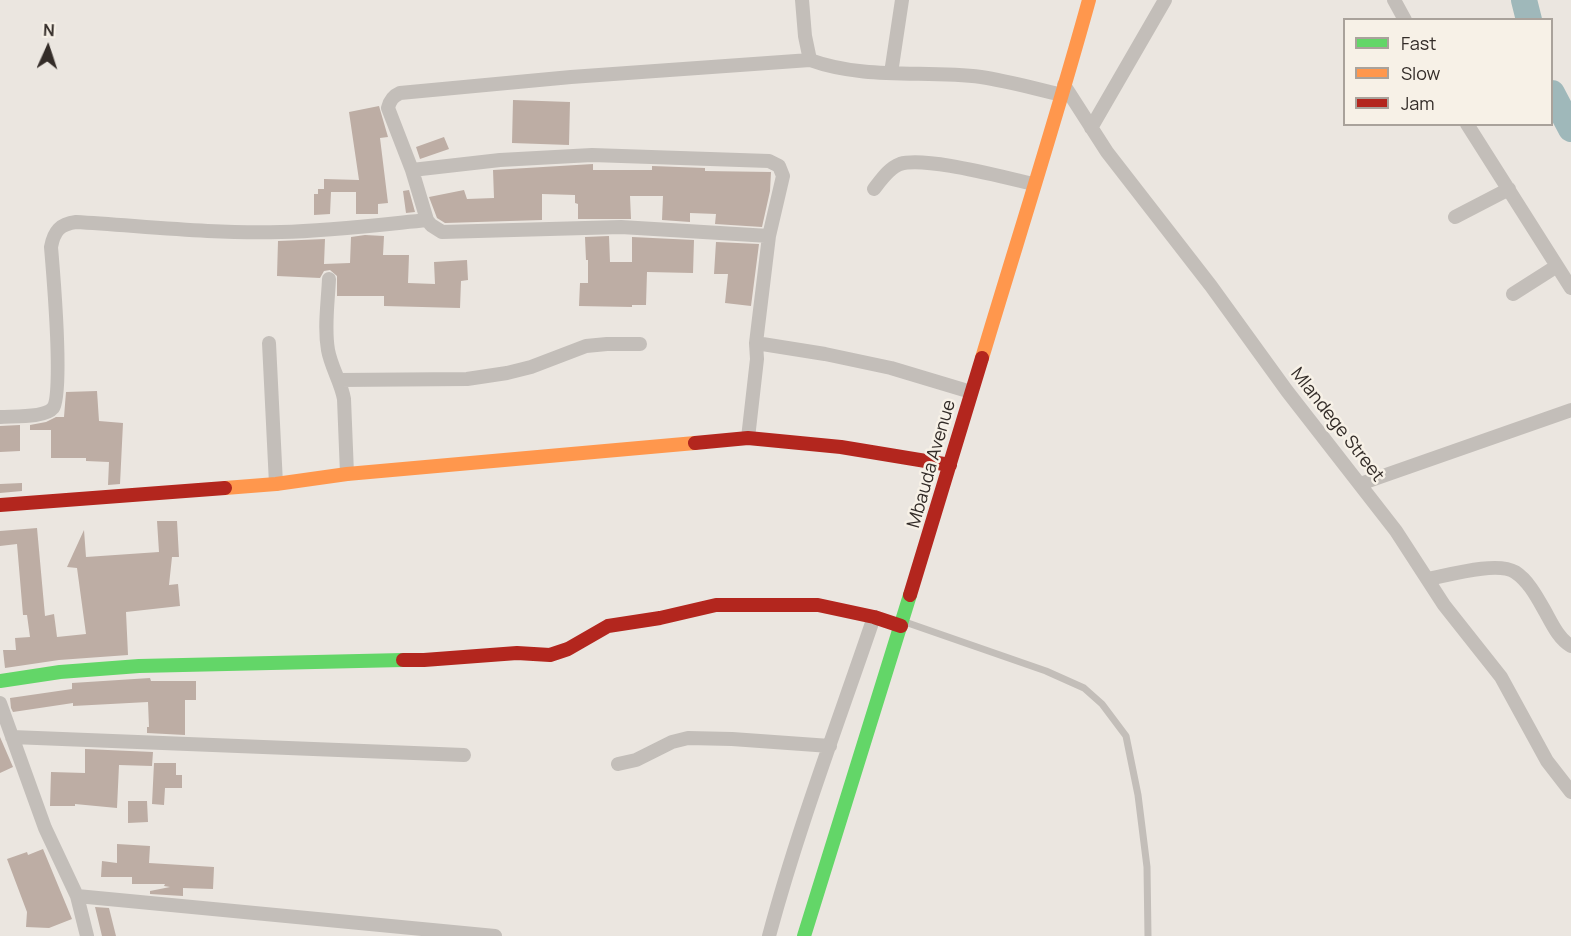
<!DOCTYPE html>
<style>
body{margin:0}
#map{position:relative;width:1571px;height:936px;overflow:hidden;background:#ebe6e0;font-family:Manrope,sans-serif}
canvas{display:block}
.legend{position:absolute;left:1343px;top:18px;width:210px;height:108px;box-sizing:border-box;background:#f7f1e7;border:2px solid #a9a29b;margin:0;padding:8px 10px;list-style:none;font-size:18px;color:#332c28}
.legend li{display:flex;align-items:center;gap:12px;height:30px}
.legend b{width:30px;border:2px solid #a9a29b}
.north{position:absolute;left:18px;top:18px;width:60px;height:60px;-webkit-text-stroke:4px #f7f1e7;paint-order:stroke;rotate:3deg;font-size:16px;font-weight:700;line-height:24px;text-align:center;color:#332c28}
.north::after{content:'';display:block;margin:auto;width:21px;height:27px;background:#332c28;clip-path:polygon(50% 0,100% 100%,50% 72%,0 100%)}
</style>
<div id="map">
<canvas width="1571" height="936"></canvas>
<ul class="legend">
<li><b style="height:8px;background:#63d668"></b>Fast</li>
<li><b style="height:8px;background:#ff974d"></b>Slow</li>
<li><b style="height:8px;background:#b3261e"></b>Jam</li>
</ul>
<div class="north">N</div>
</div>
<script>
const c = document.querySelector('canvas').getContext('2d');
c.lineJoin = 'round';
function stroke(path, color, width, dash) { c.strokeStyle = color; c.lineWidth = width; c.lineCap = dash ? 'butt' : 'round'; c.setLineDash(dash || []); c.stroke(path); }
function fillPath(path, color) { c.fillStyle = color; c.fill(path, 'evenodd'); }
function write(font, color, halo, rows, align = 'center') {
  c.font = font + ' Manrope,sans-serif'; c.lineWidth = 5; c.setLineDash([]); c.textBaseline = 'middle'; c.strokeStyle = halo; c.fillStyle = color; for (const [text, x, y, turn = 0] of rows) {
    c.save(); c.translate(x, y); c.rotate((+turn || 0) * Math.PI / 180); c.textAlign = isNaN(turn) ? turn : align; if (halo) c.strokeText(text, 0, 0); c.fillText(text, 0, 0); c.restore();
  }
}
const river = new Path2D(`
 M1524 0 1529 20
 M1552 93 1571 129`);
const building = new Path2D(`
 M513 100 570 102 569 145 512 143Z
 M379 106 388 137 380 138 388 203 378 204V214H356V192H331L330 214 314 215V194H318V189H324V179L359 180 349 112Z
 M444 137 449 149 420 159 416 147Z
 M593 164V170H652V166L705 168V171L771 172 770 191 762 227 715 224 716 214 690 213V222L662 220 663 196H630L631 219H578V204L575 203V195L542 194V220L445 223 437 218 429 197 464 190 467 199 494 198 493 170Z
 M409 190 415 212 406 213 403 191Z
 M365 235 384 236 383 255H409L408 283 435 284 434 262 467 260 468 280 461 281 460 308 384 306V296H337V276L330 270 324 271 320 278 277 276 278 241 325 239 324 264 350 263 351 237Z
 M609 236 610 262H632V237L694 240 693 273 647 272 646 305H632V307L579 306 580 283H588V260H586L585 237Z
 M716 242 759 244 751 306 725 303 728 274H714Z
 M97 391 99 421 123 423 120 484 108 485 109 462 86 461V458H51V430H30V425L46 422 56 417H64L66 392Z
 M20 425V451L0 452V426Z
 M22 483V491L0 493V484Z
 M157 521H177L179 557H172L169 585 178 584 180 606 126 612 128 655 59 660 5 668 3 650H16L15 638 30 637 27 615H23L17 544 0 546V531L37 528 45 616 54 614 57 637 86 634 77 568 67 567 84 530 86 557 159 552Z
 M150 678 151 681H196V700H185V735L147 733V727H149L148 702 73 706V703L13 712 11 708 10 698 72 689V683Z
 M0 737 13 767 0 773Z
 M85 749 153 752 152 766 119 765 117 808 75 804V806H50L51 772 85 773Z
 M154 763H176V775H182V788H165L164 805 152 804Z
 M128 801H147L148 822 128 823Z
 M117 844 150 846 149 863 214 867 213 889 183 888V896L150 894V891L170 887 164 886 165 884H132V877H101L102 861 117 863Z
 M43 849 72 919 49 928 26 927 27 912 7 859 27 852 28 855Z
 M95 907 109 908 116 936H102Z`);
const lane = new Path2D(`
 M905 622 1046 671 1084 688 1102 704 1126 736 1138 795 1147 867 1148 936`);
const street = new Path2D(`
 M802 0 805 36 810 60C865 80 924 70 981 77 1008 81 1036 89 1063 95
 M1394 0 1405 20
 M891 73 902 0
 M1064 85 1107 152 1211 286 1287 391 1396 531 1444 605 1501 677 1547 761 1571 792
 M1467 124 1571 288
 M1091 128 1165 0
 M412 170 500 160 592 155 769 161 779 166 783 176 769 236 756 343 757 359 748 438
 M874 189C881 180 889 168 900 164 926 156 1005 178 1034 184
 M1455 217 1509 189
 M769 236 621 227 442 232 431 225 427 220 412 170 388 108C390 100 393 96 400 93L571 77 810 60
 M329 279C328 302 324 327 328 350 331 367 341 382 344 399L347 474
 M1513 294 1557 266
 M269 343 276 484
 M756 343 825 354 891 368 971 392
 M339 380 467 379 507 373 531 367 586 346 607 344H640
 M0 417C14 416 45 418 53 408 64 395 53 271 51 247 54 231 60 224 76 222 144 226 213 234 281 232 330 231 378 225 427 220
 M1360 484 1571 410
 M1428 579C1449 575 1497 561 1515 572 1529 581 1538 599 1546 613 1552 624 1559 639 1571 646
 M0 703 45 828 77 896 87 936
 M12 737 464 755
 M618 764 636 760 672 742 688 738 732 739 830 746
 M77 896 495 936
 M769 936C798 828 838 723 874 617`);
const fast = new Path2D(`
 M0 681 60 672 139 666 403 660
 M804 936 910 595`);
const slow = new Path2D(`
 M982 358C1018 238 1056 120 1089 0
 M225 488 276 484 347 474 695 443`);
const jam = new Path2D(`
 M695 443 748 438 841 447 950 465
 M0 505 225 488
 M910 595 982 358
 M403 660H424L517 653 550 655 568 649 608 626 660 618 716 605H818L874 617 901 626`);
const streetNames = [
 ["Mlandege Street",1337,425,52],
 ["Mbauda Avenue",932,464,-74]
];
stroke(river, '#9fb8ba', 26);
fillPath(building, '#bdada4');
stroke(lane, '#c3beb9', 7);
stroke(street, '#c3beb9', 14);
stroke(fast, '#63d668', 14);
stroke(slow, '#ff974d', 14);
stroke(jam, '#b3261e', 14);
write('18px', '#332c28', '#f7f1e7', streetNames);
</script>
